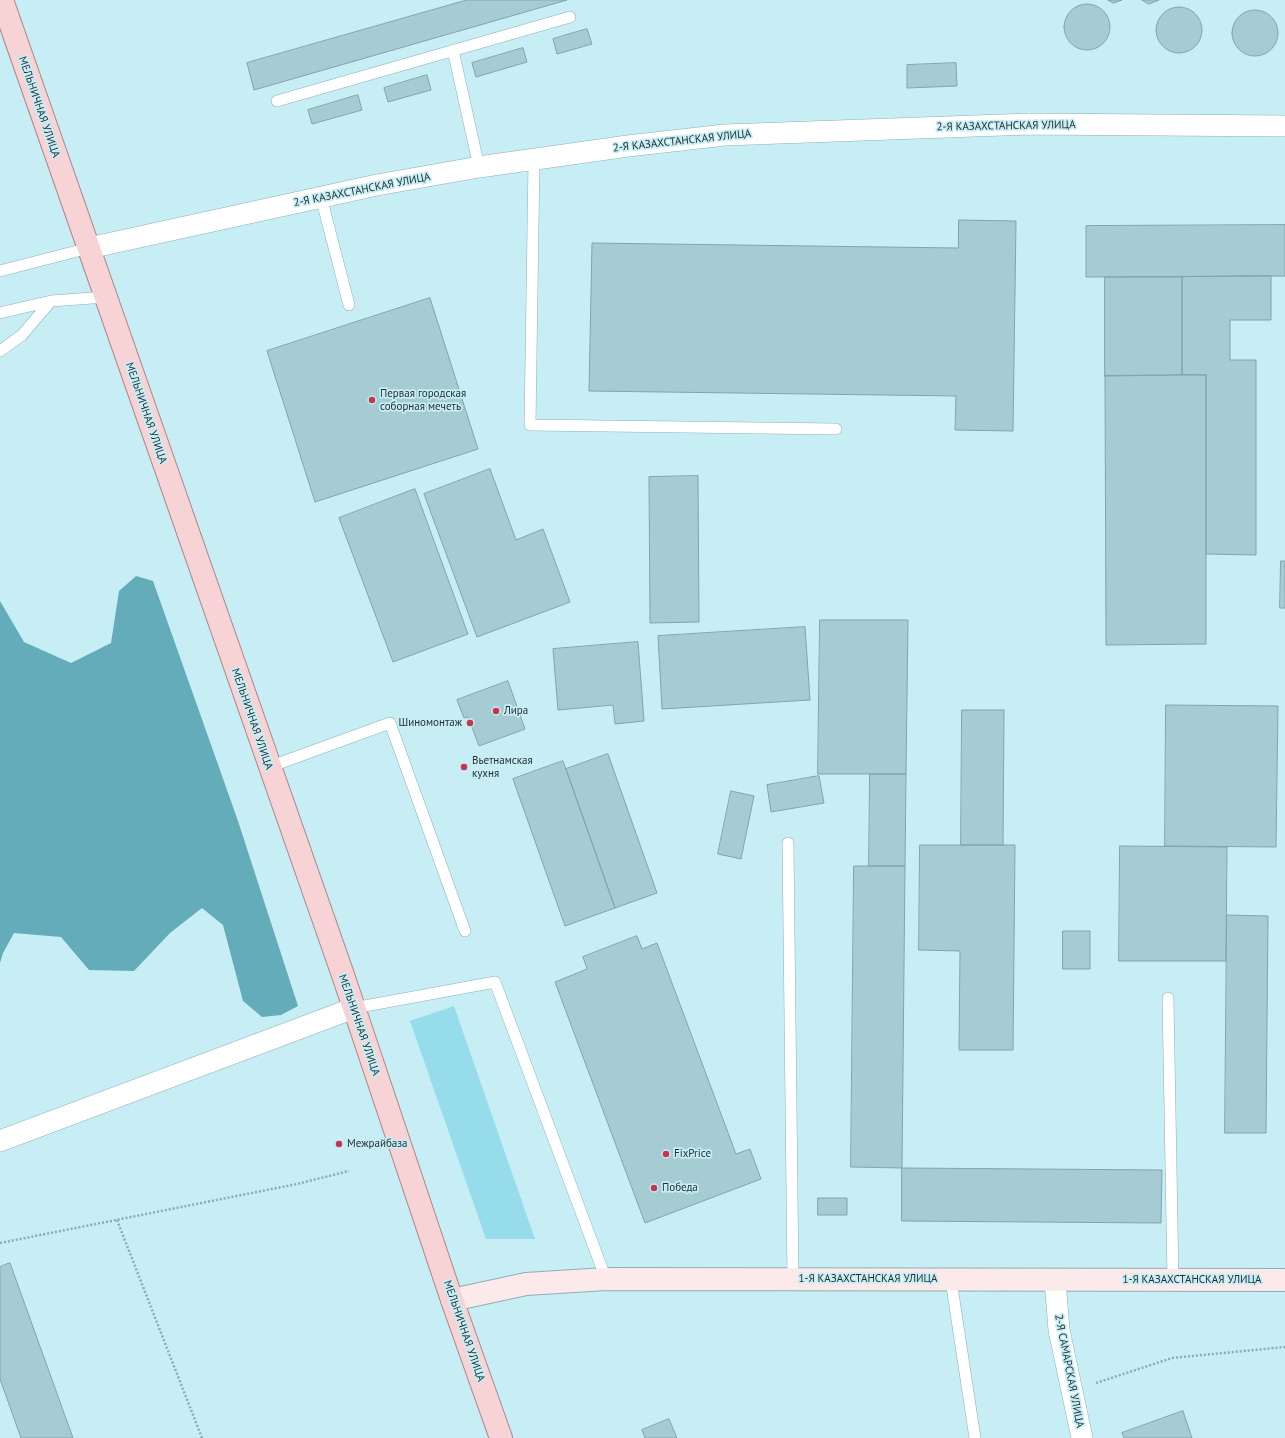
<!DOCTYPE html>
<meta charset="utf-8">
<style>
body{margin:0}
canvas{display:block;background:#c7edf5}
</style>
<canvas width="1285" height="1438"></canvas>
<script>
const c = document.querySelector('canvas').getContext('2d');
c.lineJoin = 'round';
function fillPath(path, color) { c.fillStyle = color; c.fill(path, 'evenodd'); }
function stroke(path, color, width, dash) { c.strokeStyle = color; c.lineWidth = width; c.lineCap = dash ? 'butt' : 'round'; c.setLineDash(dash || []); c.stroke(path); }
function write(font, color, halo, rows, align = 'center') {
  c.font = font + ' "PT Sans",sans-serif'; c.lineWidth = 3.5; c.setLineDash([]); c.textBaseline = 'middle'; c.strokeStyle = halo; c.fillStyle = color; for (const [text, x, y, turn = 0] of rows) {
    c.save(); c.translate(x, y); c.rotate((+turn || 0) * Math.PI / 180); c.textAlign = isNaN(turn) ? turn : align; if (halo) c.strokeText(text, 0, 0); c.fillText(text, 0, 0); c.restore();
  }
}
const green = new Path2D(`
 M454 1006 535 1239H486L410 1021Z`);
const forest = new Path2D(`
 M136 576 153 581 238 821 298 1006 281 1015 262 1017 243 1001 223 925 202 908 170 933 134 971 89 970 61 937 14 933 3 953 0 963V601L24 642 71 663 111 643 119 591Z`);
const building = new Path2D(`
 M467 0H567L254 90 247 63Z
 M1108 0H1122L1114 3Z
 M1142 0H1159L1149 4Z
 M1064 27a23 23 0 1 1 46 0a23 23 0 1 1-46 0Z
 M1156 30a23 23 0 1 1 46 0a23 23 0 1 1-46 0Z
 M1232 33a23 23 0 1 1 46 0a23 23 0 1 1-46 0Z
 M587 29 592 44 557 54 553 39Z
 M523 48 527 62 476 77 472 63Z
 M956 63 957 86 907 88V65Z
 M427 75 431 90 388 102 384 88Z
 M358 95 362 110 312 124 308 110Z
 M959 220 1016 221 1013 431 955 430 956 396 589 391 592 243 958 248Z
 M1285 225V276L1086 277V226Z
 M1271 276V320H1230V360H1256V555L1206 554V375H1182V277Z
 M1105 277H1182V375L1105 376Z
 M430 298 478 449 315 502 267 351Z
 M1206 375V644L1106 645 1105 376Z
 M490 469 516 540 543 529 570 602 477 637 424 494Z
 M698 476 699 622 650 623 649 477Z
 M415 489 468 634 393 662 339 518Z
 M1281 561H1285V608H1280Z
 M820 620H908L906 774H818Z
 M805 627 810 700 662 709 658 636Z
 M638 642 644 721 615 724 613 705 558 710 553 649Z
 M508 681 525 729 479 746 468 717 464 718 457 700Z
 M1166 705 1278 706 1276 847 1165 846Z
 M962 710H1004L1003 845H961Z
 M608 754 657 893 615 908 566 769Z
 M563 761 615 908 565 926 513 779Z
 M870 774H906L905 866H869Z
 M819 776 824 803 771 812 767 785Z
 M731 791 754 796 741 859 718 854Z
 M920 845H1015L1013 1050H959L960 951 919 950Z
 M1120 846 1227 847 1226 961H1119Z
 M854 866H905L902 1168 851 1167Z
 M1227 915 1268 916 1266 1133H1225Z
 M1063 931H1090V969H1063Z
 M637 936 642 949 657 943 736 1154 750 1149 761 1179 645 1223 555 982 587 969 583 957Z
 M902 1168 1162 1170 1161 1223 902 1221Z
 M818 1198H847V1215H818Z
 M10 1263 73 1438H21L0 1379V1267Z
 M1183 1411 1192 1438H1124L1122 1433Z
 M669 1419 677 1438H645L642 1430Z`);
const path = new Path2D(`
 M117 1220 202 1438
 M0 1243 297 1184 349 1171
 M1096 1383 1172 1358 1285 1347`);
const lane = new Path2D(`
 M453 50 479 167
 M277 101 570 17
 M534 160 530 425 836 429
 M321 197 349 305
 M0 271 89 248
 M0 313 51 301 106 297
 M0 351 22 335 51 301
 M269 767 390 723 465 931
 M788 843 793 1279
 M1168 998 1173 1280
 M354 1008 495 982 606 1279
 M951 1280 975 1438`);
const street = new Path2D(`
 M89 248 377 185 479 167 628 146 725 135 1030 124 1285 126
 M0 1141 354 1008
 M1055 1280 1059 1330 1082 1438`);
const secondary = new Path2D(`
 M452 1300 526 1284 606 1279 1285 1280`);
const primary = new Path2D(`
 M2 0 343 975 452 1300 501 1438`);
const markers = [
 [372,400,4,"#c53551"],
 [496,711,4,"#c53551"],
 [470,723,4,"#c53551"],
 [464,767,4,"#c53551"],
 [339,1144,4,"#c53551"],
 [666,1154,4,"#c53551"],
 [654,1188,4,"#c53551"]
];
const streetNames = [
 ["МЕЛЬНИЧНАЯ УЛИЦА",39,107,71],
 ["2-Я КАЗАХСТАНСКАЯ УЛИЦА",1006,126,-1],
 ["2-Я КАЗАХСТАНСКАЯ УЛИЦА",682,141,-6],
 ["2-Я КАЗАХСТАНСКАЯ УЛИЦА",362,190,-11],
 ["МЕЛЬНИЧНАЯ УЛИЦА",146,413,71],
 ["МЕЛЬНИЧНАЯ УЛИЦА",252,719,71],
 ["МЕЛЬНИЧНАЯ УЛИЦА",359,1025,71],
 ["1-Я КАЗАХСТАНСКАЯ УЛИЦА",868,1279],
 ["1-Я КАЗАХСТАНСКАЯ УЛИЦА",1192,1280],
 ["МЕЛЬНИЧНАЯ УЛИЦА",464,1331,71],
 ["2-Я САМАРСКАЯ УЛИЦА",1069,1371,79]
];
const poiNames = [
 ["Первая городская",380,394],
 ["соборная мечеть",380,407],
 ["Лира",504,711],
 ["Шиномонтаж",462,723,"right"],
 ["Вьетнамская",472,761],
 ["кухня",472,774],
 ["Межрайбаза",347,1144],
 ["FixPrice",674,1154],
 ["Победа",662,1188]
];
fillPath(green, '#96dcea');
fillPath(forest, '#64acba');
fillPath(building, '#a6ccd3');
stroke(building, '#80a5ac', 1);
stroke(lane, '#8bb0b7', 12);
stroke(street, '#8bb0b7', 22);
stroke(secondary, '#8bb0b7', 24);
stroke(primary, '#a9868a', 24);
stroke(path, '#8dabb2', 2.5, [2, 2]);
stroke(lane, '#fff', 11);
stroke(street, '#fff', 21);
stroke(secondary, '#fce9ea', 22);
stroke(primary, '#f8d3d6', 22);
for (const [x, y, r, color] of markers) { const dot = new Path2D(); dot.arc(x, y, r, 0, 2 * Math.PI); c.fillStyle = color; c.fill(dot); stroke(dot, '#c7edf5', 1.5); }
write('11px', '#1f2e31', '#c7edf5', streetNames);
write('11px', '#1f2e31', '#c7edf5', poiNames, 'left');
</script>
